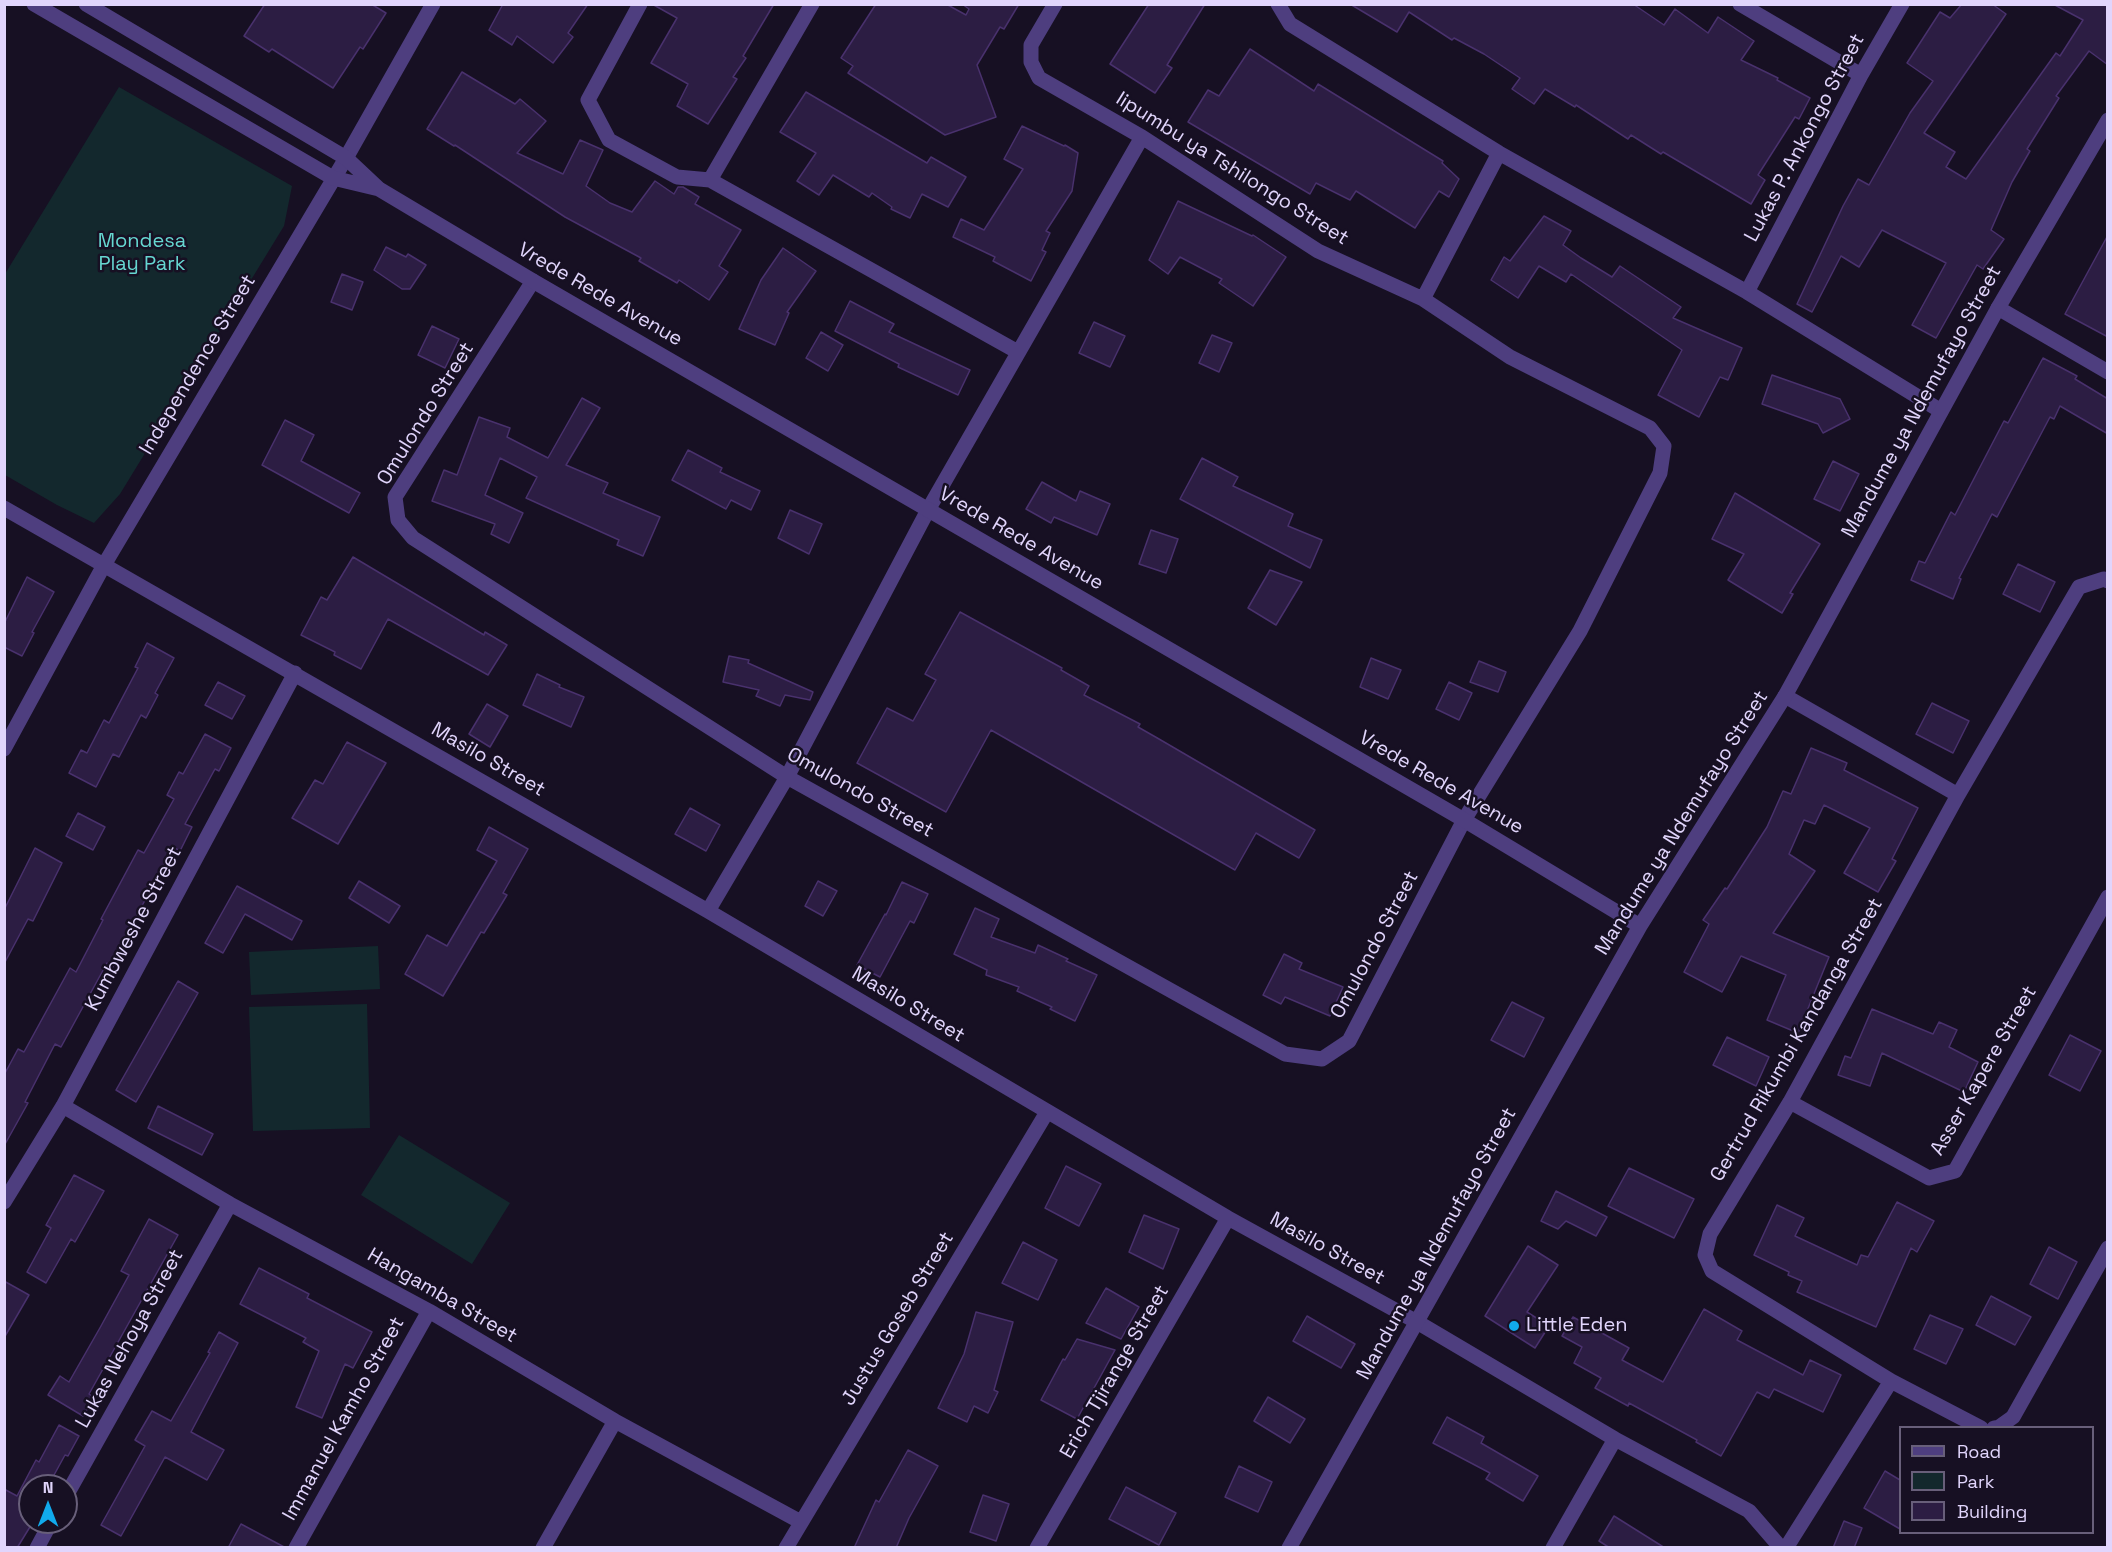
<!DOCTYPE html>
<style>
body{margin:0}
#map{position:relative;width:2112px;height:1552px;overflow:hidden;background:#171023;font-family:"Space Grotesk",sans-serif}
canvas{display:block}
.frame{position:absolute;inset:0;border:6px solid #e1d5fc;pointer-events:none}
.legend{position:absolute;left:1899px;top:1426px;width:195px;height:108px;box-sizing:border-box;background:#171023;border:2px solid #685f7a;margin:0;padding:8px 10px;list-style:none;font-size:18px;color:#e1d5fc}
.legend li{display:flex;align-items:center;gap:12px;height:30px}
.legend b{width:30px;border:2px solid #685f7a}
.north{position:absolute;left:18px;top:1474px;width:60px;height:60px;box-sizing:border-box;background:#171023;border:2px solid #685f7a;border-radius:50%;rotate:0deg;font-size:16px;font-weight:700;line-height:24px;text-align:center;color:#e1d5fc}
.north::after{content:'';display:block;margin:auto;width:21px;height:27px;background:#11aaec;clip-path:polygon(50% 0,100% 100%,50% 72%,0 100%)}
</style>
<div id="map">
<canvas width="2112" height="1552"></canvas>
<div class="frame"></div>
<ul class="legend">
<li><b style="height:8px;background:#4e3e7f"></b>Road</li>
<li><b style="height:16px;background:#13282d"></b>Park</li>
<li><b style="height:16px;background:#2c1d43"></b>Building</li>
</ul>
<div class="north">N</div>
</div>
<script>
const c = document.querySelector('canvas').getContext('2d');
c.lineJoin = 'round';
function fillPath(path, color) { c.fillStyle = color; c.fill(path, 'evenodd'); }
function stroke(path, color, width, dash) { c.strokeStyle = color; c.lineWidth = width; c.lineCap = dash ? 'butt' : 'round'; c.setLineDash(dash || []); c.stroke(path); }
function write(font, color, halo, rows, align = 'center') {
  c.font = font + ' "Space Grotesk",sans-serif'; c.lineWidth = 5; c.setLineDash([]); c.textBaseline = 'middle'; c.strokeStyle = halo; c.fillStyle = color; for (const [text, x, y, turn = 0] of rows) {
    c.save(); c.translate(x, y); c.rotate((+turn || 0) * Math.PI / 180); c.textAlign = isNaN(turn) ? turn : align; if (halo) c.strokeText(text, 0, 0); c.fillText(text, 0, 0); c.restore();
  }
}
const green = new Path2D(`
 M119 87 292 186 284 226 120 494 94 523 57 505 5 475V274Z
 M378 946 380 989 251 995 249 952Z
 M367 1004 370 1128 253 1131 249 1007Z
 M399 1135 510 1203 472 1264 361 1195Z`);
const building = new Path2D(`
 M265 4H371L386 13 363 49 360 47 333 88 272 49 269 52 244 36Z
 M503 4H588L568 33 573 37 553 63 517 36 512 45 489 30Z
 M652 4H774L743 56 746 58 733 77 737 79 708 124 677 106 688 84 651 63 677 18Z
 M876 4H946L966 15 969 9 962 4H1019L1004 29 1000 27 977 65 996 117 945 135 848 73 853 66 841 58Z
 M1149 4H1205L1167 65 1172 68 1155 93 1110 64Z
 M1350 4H1633L1664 25 1675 9 1708 33 1718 17 1754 41 1741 60 1778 78 1777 80 1810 98 1799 119 1795 117 1758 175 1765 180 1751 204 1663 152 1661 154 1631 135 1628 139 1576 105 1575 107 1545 89 1534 104 1512 89 1520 78 1484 54 1454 38 1452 40 1409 12 1397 32Z
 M1962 4H1992L2006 14 1924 133 1955 152 1946 167 1966 179 2056 53 2060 56 2083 20 2053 4H2108V65L2089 51 2056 96 2059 98 2027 149 2030 151 2012 182 1991 230 2004 239 1983 269 1977 265 1936 338 1912 325 1946 263 1882 230 1859 267 1841 256 1812 312 1797 304 1843 206 1858 179 1869 185 1910 113 1933 81 1907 63 1940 12 1950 18Z
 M1250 49 1314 91 1318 84 1443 161 1442 163 1459 179 1449 197 1439 191 1415 228 1356 191 1350 200 1316 183 1310 194 1188 122 1208 90 1219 96Z
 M462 72 515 104 520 99 546 121 517 153 563 174 580 140 603 150 586 186 610 203 632 212 655 181 674 194 678 187H683L699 197 695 204 741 230 719 266 728 272 709 300 679 280 677 283 639 261 641 258 565 217 455 145 454 146 427 129Z
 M806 92 927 163 931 157 966 177 948 207 922 194 910 218 891 209 892 207 872 193 869 197 833 175 819 195 797 181 816 153 780 132Z
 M1022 126 1064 146 1065 145 1078 153 1072 191 1046 231 1050 233 1042 250 1046 252 1031 281 993 261 995 257 953 237 961 219 984 230 1023 169 1004 159Z
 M1178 201 1252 236 1253 235 1286 257 1253 306 1219 283 1222 279 1180 257 1168 274 1149 260Z
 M1544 216 1571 231 1563 245 1581 258 1612 277 1620 266 1681 307 1673 318 1742 348 1728 380 1720 377 1699 417 1658 395 1682 350 1571 274 1566 282 1539 266 1518 298 1491 280 1504 257 1510 261Z
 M2108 235V337L2065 314Z
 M386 247 406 257 408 254 426 265 410 289H402L374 270Z
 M783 248 816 271 787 312 789 313 775 345 739 329 761 280Z
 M342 274 363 282 352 310 331 302Z
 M850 301 894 324 889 332 970 370 958 395 898 367 899 364 835 331Z
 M1094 322 1125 336 1110 367 1079 353Z
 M432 326 459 339 445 368 418 355Z
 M821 332 843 345 828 371 806 358Z
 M1212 335 1232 343 1219 372 1199 363Z
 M2043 358 2077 376 2075 379 2108 399V434L2060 406 2054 419 2050 417 1997 517 1992 514 1959 578 1961 579 1953 599 1911 580 1919 561 1925 563 1951 512 1955 515 2004 421 2008 423Z
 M1772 375 1840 399 1850 419 1823 433 1818 424 1762 404Z
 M582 398 600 408 566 465 608 483 603 493 660 517 643 556 617 545 619 540 526 498 537 477 500 458 485 495 523 513 509 543 491 534 495 524 432 501 444 470 457 475 479 417 510 428 507 437 548 458Z
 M285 420 314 435 301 461 360 493 349 513 262 465Z
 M688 450 722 468 720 472 760 491 751 510 731 500 726 509 672 480Z
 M1202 458 1238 477 1233 486 1293 514 1288 526 1322 540 1310 568 1180 499Z
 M1833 461 1859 474 1840 511 1814 499Z
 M1042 482 1076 501 1080 491 1110 504 1097 535 1054 517 1051 523 1026 509Z
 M1735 493 1820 544 1790 593 1793 594 1782 613 1728 580 1744 554 1712 539Z
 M790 510 822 524 809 554 778 538Z
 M1151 530 1178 539 1166 573 1139 564Z
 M353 557 484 635 485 632 507 645 488 675 388 619 361 669 334 655 335 652 301 635 321 597 327 600Z
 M2018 564 2055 582 2040 612 2003 594Z
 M1270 570 1302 582 1276 625 1248 608Z
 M27 577 54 592 32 632 34 633 22 656 4 647V624Z
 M960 612 1062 668 1061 670 1089 686 1084 695 1140 724 1138 727 1159 739 1315 830 1299 858 1256 833 1235 870 991 730 946 812 857 763 887 708 913 721 936 680 925 674Z
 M147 643 174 658 155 693 158 695 146 718 141 715 119 757 113 754 96 787 69 773 81 750 87 753 104 720 109 723 138 668 135 667Z
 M729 656 749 660 748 663 813 692 810 700 785 695 780 706 756 696 759 690 723 682Z
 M1371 658 1401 670 1388 699 1360 687Z
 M1479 661 1506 672 1498 692 1470 682Z
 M537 674 560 685 559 687 584 697 571 727 523 705Z
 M218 682 245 696 232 719 205 705Z
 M1449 682 1472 693 1459 720 1436 709Z
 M1932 703 1969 721 1953 753 1916 734Z
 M487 704 508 716 490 747 469 734Z
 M205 734 231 748 219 771 215 769 185 824 192 827 180 851 173 847 123 942 125 943 113 967 107 963 61 1047 55 1044 25 1102 28 1103 4 1146V1075L18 1049 24 1052 70 968 76 972 103 920 101 919 138 850 144 853 174 799 167 795 179 772 183 774Z
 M347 742 386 763 338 844 292 818 315 780 323 784Z
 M1811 748 1847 763 1844 770 1918 808 1892 859 1896 861 1878 892 1844 873 1870 828 1824 805 1815 824 1804 820 1789 854 1815 871 1773 933 1829 957 1798 1033 1767 1020 1786 975 1741 956 1722 992 1684 972 1709 924 1703 920 1725 888 1727 889 1767 827 1783 791 1791 794Z
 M690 808 720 825 706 851 675 834Z
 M78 813 105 827 93 850 66 836Z
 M489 827 528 849 503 893 507 895 484 933 481 932 443 996 405 974 427 935 447 946 497 861 477 850Z
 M35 848 62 863 33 921 28 919 4 964V910Z
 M359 881 400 906 389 923 349 898Z
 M818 881 837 891 823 916 805 906Z
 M902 882 928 894 914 923 910 921 880 977 857 965 885 914 886 915Z
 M237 886 302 921 292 940 245 914 223 953 205 943Z
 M975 908 999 919 991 937 1035 953 1038 945 1068 959 1066 961 1097 975 1075 1021 1050 1009 1052 1007 1017 991 1019 987 986 975 987 970 954 954Z
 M1284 954 1302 963 1299 969 1343 987 1330 1016 1285 997 1281 1004 1263 995Z
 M178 981 198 993 136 1102 116 1090Z
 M1512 1002 1544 1018 1524 1057 1491 1040Z
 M1872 1009 1933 1034 1939 1022 1957 1030 1949 1047 1978 1062 1964 1092 1882 1053 1870 1086 1838 1075 1845 1056 1851 1058Z
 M2070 1035 2101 1051 2080 1091 2049 1075Z
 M1727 1037 1769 1057 1756 1086 1713 1065Z
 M158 1106 213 1134 202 1155 148 1128Z
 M1066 1166 1101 1184 1079 1226 1045 1208Z
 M1629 1168 1694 1199 1674 1238 1608 1206Z
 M74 1175 104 1191 75 1242 71 1239 46 1283 27 1272 51 1228 46 1225Z
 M1556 1191 1607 1217 1596 1236 1566 1221 1558 1229 1541 1221Z
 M1897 1202 1934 1221 1917 1252 1911 1248 1876 1327 1797 1292 1802 1281 1788 1275 1789 1272 1754 1255 1777 1205 1804 1218 1795 1236 1857 1265 1861 1255 1868 1257Z
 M1144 1215 1179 1229 1163 1269 1129 1252Z
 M149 1219 178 1235 89 1394 94 1398 83 1416 48 1395 60 1376 69 1382 101 1326 129 1275 121 1271Z
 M1023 1242 1057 1260 1038 1300 1002 1283Z
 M1528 1246 1558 1265 1527 1312 1549 1326 1535 1348 1485 1316Z
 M2049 1247 2077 1262 2058 1299 2030 1284Z
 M259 1268 309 1294 307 1298 372 1332 353 1368 345 1364 322 1418 296 1407 319 1351 303 1342 306 1338 240 1304Z
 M4 1281 29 1295 4 1338Z
 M1106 1288 1139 1307 1121 1339 1086 1323Z
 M1991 1296 2031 1317 2015 1345 1976 1325Z
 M1704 1309 1742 1331 1737 1340 1803 1375 1810 1360 1841 1375 1823 1412 1774 1389 1769 1398 1757 1392 1721 1456 1696 1442 1697 1440 1629 1403 1628 1406 1595 1388 1601 1378 1574 1363 1582 1347 1562 1336 1573 1317 1629 1348 1622 1360 1663 1382Z
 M976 1312 1013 1322 994 1390 998 1392 988 1413 974 1406 967 1422 938 1408 964 1354Z
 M1930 1315 1963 1329 1946 1364 1914 1349Z
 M1307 1316 1355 1344 1341 1368 1293 1341Z
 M219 1332 238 1343 191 1432 224 1450 207 1480 165 1457 121 1536 101 1525 145 1446 135 1440 152 1411 171 1421 210 1353 208 1352Z
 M1077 1339 1115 1350 1077 1419 1041 1400 1063 1359 1065 1360Z
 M1268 1397 1305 1419 1290 1443 1254 1421Z
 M1447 1417 1484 1437 1481 1443 1538 1476 1523 1501 1486 1479 1490 1473 1433 1443Z
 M59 1425 79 1436 68 1456 65 1455 48 1486H30V1518L28 1522H33L17 1548H4V1489L17 1496 36 1460 39 1462Z
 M908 1450 938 1466 909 1518 896 1548H854L876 1500 879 1502Z
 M1239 1466 1272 1482 1258 1512 1225 1497Z
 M1885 1471 1900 1480V1529L1864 1508Z
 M1126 1487 1176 1513 1159 1545 1109 1519Z
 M983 1495 1009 1504 996 1541 970 1532Z
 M1614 1516 1665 1548H1610L1599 1541Z
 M1844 1521 1862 1528 1854 1548H1833Z
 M241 1524 286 1548H228Z`);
const minor = new Path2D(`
 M640 4 588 100 609 140 677 177 710 180 1018 352
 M1278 4 1290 24 1499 153 1747 292 1941 411
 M1740 4 1861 75
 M710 180 812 4
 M533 281 395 497 398 520 413 538 787 777 1285 1054 1322 1059 1349 1041 1464 820 1580 631 1660 473 1664 446 1650 428 1510 357 1423 299 1318 251 1142 137 1039 78 1031 62V45L1055 4
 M1747 292 1861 75 1902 4
 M1423 299 1499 153
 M1998 308 2108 372
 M4 508 708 911 1228 1218 1417 1322 1615 1439 1749 1511 1781 1548
 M1785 696 1958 795
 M4 749 104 565 346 158 433 4
 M708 911 787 777 928 510 1142 137
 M1790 1102 1929 1178 1955 1171 2108 897
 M63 1106 230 1204 429 1311 615 1421 801 1522
 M4 1202 63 1106 295 673
 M1981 1428 1891 1381 1712 1271 1705 1255 1710 1234 1790 1102 1958 795 2079 587 2104 579 2108 581
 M1994 1428 1999 1427 2013 1417 2108 1248
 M66 1496 230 1204
 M37 1548 51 1522
 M296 1548 429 1311
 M543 1548 615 1421
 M786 1548 1047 1112
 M1037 1548 1228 1218
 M1553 1548 1615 1439
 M1786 1548 1891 1381`);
const tertiary = new Path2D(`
 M34 4 333 178 379 189
 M86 4 346 158 379 189 533 281 1464 820 1640 926
 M1289 1548 1640 926 1785 696 1998 308 2108 120`);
const markers = [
 [1514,1326,6,"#11aaec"]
];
const streetNames = [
 ["Lukas P. Ankongo Street",1805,138,-62],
 ["Iipumbu ya Tshilongo Street",1232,169,32],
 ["Vrede Rede Avenue",600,295,30],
 ["Independence Street",198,365,-59],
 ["Mandume ya Ndemufayo Street",1922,402,-61],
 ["Omulondo Street",426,414,-58],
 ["Vrede Rede Avenue",1021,539,30],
 ["Masilo Street",488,760,30],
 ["Vrede Rede Avenue",1441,783,30],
 ["Omulondo Street",860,793,29],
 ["Mandume ya Ndemufayo Street",1682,823,-58],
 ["Kumbweshe Street",134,929,-62],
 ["Omulondo Street",1375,945,-62],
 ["Masilo Street",908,1005,31],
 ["Gertrud Rikumbi Kandanga Street",1797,1040,-60],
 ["Asser Kapere Street",1984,1071,-60],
 ["Mandume ya Ndemufayo Street",1437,1244,-61],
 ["Masilo Street",1327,1249,29],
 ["Hangamba Street",442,1296,30],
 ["Justus Goseb Street",898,1319,-59],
 ["Lukas Nehoya Street",130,1339,-61],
 ["Erich Tjirange Street",1115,1372,-60],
 ["Immanuel Kamho Street",344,1419,-61]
];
const parkNames = [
 ["Mondesa",142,242],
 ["Play Park",142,265]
];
const poiNames = [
 ["Little Eden",1526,1326]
];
fillPath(green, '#13282d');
fillPath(building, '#2c1d43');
stroke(building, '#49316d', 1.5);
stroke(minor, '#4e3e7f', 15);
stroke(tertiary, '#4e3e7f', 15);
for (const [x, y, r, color] of markers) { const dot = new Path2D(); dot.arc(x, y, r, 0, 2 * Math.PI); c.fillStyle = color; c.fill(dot); stroke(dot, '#171023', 2); }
write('20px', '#e1d5fc', '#171023', streetNames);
write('20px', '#66d7d1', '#171023', parkNames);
write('20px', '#e1d5fc', '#171023', poiNames, 'left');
</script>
